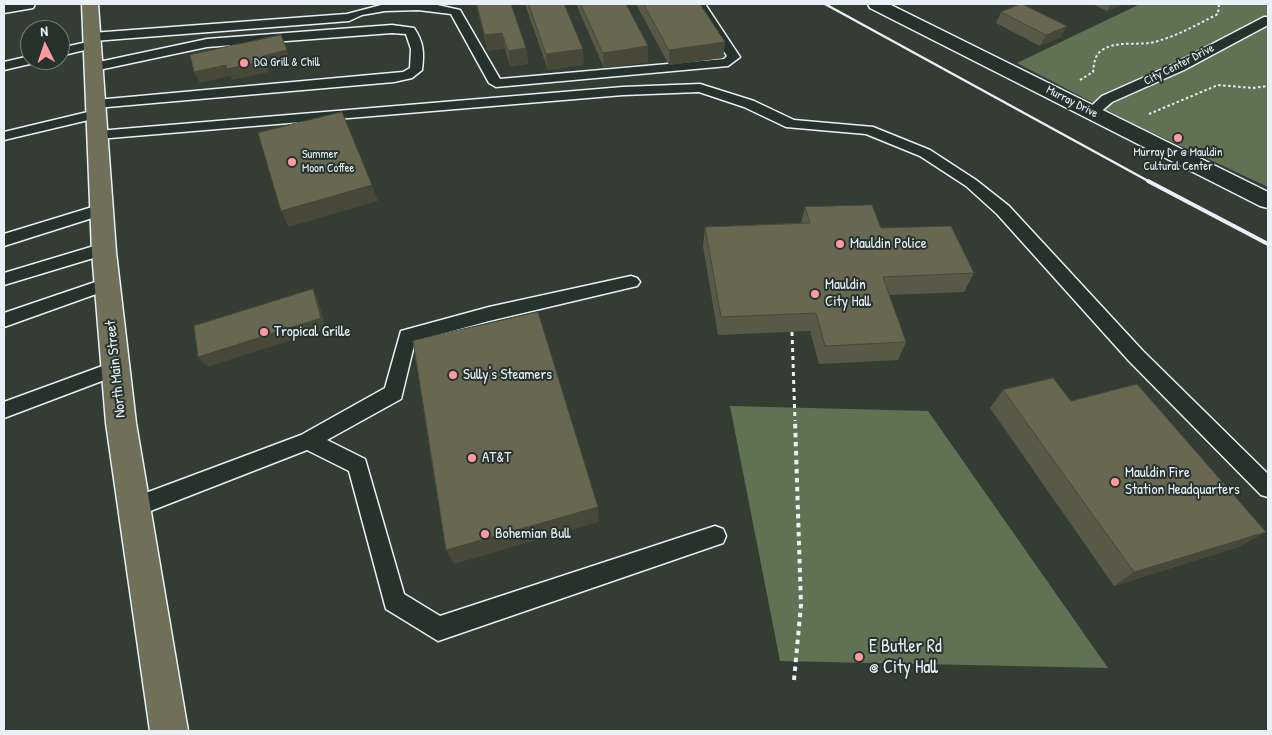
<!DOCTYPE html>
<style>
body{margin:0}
#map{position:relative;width:1272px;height:735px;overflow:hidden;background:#333d34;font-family:"Patrick Hand",sans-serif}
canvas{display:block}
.frame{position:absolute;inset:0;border:5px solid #e8f1f8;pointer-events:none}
.north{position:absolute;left:20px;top:20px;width:50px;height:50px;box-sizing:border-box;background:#26332d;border:1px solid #747f7e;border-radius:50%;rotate:356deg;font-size:14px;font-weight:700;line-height:20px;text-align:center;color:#e8f1f8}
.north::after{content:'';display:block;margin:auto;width:18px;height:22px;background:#ff9aa2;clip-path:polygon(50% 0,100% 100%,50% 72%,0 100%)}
</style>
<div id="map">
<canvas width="1272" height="735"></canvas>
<div class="frame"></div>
<div class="north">N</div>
</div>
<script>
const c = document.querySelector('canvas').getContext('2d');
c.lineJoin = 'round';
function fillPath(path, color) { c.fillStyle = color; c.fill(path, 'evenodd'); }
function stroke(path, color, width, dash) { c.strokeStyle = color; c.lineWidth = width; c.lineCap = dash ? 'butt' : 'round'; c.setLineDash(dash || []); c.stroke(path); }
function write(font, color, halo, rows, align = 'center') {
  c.font = font + ' "Patrick Hand",sans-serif'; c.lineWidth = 4; c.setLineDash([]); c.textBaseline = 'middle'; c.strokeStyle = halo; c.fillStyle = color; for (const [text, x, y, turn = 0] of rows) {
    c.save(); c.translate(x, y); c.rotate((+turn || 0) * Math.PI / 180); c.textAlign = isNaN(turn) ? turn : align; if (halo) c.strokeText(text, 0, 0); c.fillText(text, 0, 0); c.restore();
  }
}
const green = new Path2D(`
 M1140 4H1268V187L1136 125 1017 63Z
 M730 406 928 411 1108 668 780 661Z`);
const pathFar2 = new Path2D(`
 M1080 80 1093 72C1094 65 1094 56 1101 51 1116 39 1140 47 1158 41 1179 35 1198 24 1218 14L1219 4
 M1149 114 1218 85 1253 88 1268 86`);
const pathFar1 = new Path2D(`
 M792 332 795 421`);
const path = new Path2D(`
 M794 680 801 605 795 420`);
const lane = new Path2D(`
 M385 4H433L460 10 500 79 724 59 727 56 693 4H705L740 57 728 66 496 87 489 83 451 14 418 10 385 11 362 15 349 21 94 41 99 44 97 47 60 56V48L92 41 86 37 92 33 347 14Z
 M1264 17H1268V25L1184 70 1112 102 1097 115H1087L1085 112 1102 96 1174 64Z
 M392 25 414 28C424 42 424 54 422 70L412 78 394 82 96 108 89 104 96 100 403 72 410 68 411 49 406 34 392 33 207 47 94 71 88 67 94 63 207 39Z
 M30 56V60H36L34 63 4 70V62Z
 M700 84 754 101 794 120 873 127 930 150 976 180 1009 206 1143 351 1268 474V497L1261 495 1129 361 997 214 966 186 920 156 866 134 786 127 744 107 699 92 623 95 98 139 91 135 98 131 623 87Z
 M96 110 101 111 103 114 101 117 4 140V132Z
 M102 204 108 205 110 209 108 213 4 246V234Z
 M104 243 110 245 112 249 110 253 4 285V273Z
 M631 276 637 278 640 282 637 286 489 321 415 341 401 399 327 440 365 459 404 594 440 616 715 526 723 529 726 536 723 543 438 641 386 609 349 471 307 450 135 517 127 514 124 507 127 500 301 435 385 388 401 331 489 307Z
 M107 278 113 280 116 284 113 288 4 327V313Z
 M116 361 123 363 125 368 123 373 4 418V402Z`);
const street = new Path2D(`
 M4 4H35L33 8 4 13Z
 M868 4H889L1268 192V208L1260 206 870 8Z`);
const primary = new Path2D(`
 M82 4H98L116 252 136 423 188 731H150L106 423 92 252Z`);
const railFar1 = new Path2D(`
 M825 4 1150 182`);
const rail = new Path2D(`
 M1148 181 1268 244`);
const wall = new Path2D(`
 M476 4H511L526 48 528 64 510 66 505 48 488 51Z
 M525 4H564L584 65 548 70Z
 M576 4H626L648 62 604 68Z
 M636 4H700L725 42 723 58 669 65Z
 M1092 4H1123L1107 11Z
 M1001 12 1067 26 1061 37 1040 46 996 23Z
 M805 207 881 228 974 273 964 292 889 295 906 342 898 360 819 364 810 331 718 335 703 246 705 227 801 223Z
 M1003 390 1071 401 1241 546 1114 586 990 408Z`);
const shadedWall = new Path2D(`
 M1111 4H1123L1107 11Z
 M1067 26 1061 37 1040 46 1046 35Z
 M502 33 505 48 488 51 485 35Z
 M281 35 291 61 268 67 269 72 232 80 230 76 200 83 194 72Z
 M725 42 723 58 669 65V50Z
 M648 46V62L604 68 603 53Z
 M526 48 528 64 510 66 508 51Z
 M583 49 584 65 548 70 546 54Z
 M372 185 378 201 289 227 281 211Z
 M313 289 318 300 326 329 207 367 198 357Z
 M598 507 599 522 454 564 446 550Z
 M1266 532 1241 546 1114 586 1134 572Z`);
const building = new Path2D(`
 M477 4H511L526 48 508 51 502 33 485 35Z
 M529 4H564L583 49 546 54Z
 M581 4H626L648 46 603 53Z
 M644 4H700L725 42 669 50Z
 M1021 4H1022L1067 26 1046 35 1001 12Z
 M281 35 287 50 263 56 265 61 227 69 226 65 194 72 190 55Z
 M342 112 372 185 281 211 258 133Z
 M872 205 881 228 951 226 974 273 883 277 906 342 825 346 816 313 721 317 705 227 810 223 805 207Z
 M313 289 321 318 198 357 194 326Z
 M538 312 598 507 446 550 413 341Z
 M1053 378 1071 401 1137 384 1266 532 1134 572 1003 390Z`);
const markers = [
 [244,63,5,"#ff9aa2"],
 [1178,138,5,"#ff9aa2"],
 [292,162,5,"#ff9aa2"],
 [840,244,5,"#ff9aa2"],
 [815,294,5,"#ff9aa2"],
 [264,332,5,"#ff9aa2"],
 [453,375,5,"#ff9aa2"],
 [472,458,5,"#ff9aa2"],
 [1115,482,5,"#ff9aa2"],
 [485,534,5,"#ff9aa2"],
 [859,657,5,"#ff9aa2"]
];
const farPoinames = [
 ["DQ Grill & Chill",254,63],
 ["Murray Dr @ Mauldin",1178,153,"center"],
 ["Cultural Center",1178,167,"center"],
 ["Summer",302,155],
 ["Moon Coffee",302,169]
];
const farStreetnames = [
 ["City Center Drive",1179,65,-27],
 ["Murray Drive",1072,102,27]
];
const poiNames = [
 ["Mauldin Police",850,244],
 ["Mauldin",825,285],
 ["City Hall",825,302],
 ["Tropical Grille",274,332],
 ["Sully's Steamers",463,375],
 ["AT&T",482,458],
 ["Mauldin Fire",1125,473],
 ["Station Headquarters",1125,490],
 ["Bohemian Bull",495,534]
];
const streetNames = [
 ["North Main Street",116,369,-96]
];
const nearPoinames = [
 ["E Butler Rd",869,647],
 ["@ City Hall",869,668]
];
fillPath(green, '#5f7254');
stroke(lane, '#e8f1f8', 3);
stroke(street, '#e8f1f8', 3);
stroke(primary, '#e8f1f8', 3);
stroke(pathFar2, '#e8f1f8', 2, [2.5, 2.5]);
stroke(pathFar1, '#e8f1f8', 3, [4, 4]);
stroke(path, '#e8f1f8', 4, [4.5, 4.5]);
fillPath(lane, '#26332d');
fillPath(street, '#26332d');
fillPath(primary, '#706f59');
stroke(railFar1, '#e8f1f8', 2.5);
stroke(rail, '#e8f1f8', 4);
fillPath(wall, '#595947');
fillPath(shadedWall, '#484839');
fillPath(building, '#676752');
stroke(building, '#484839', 1);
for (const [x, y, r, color] of markers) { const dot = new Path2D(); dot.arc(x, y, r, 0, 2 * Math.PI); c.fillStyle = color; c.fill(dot); stroke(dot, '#26332d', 2); }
write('12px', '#e8f1f8', '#26332d', farPoinames, 'left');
write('12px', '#e8f1f8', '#26332d', farStreetnames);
write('15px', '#e8f1f8', '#26332d', poiNames, 'left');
write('15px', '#e8f1f8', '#26332d', streetNames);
write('18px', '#e8f1f8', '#26332d', nearPoinames, 'left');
</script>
